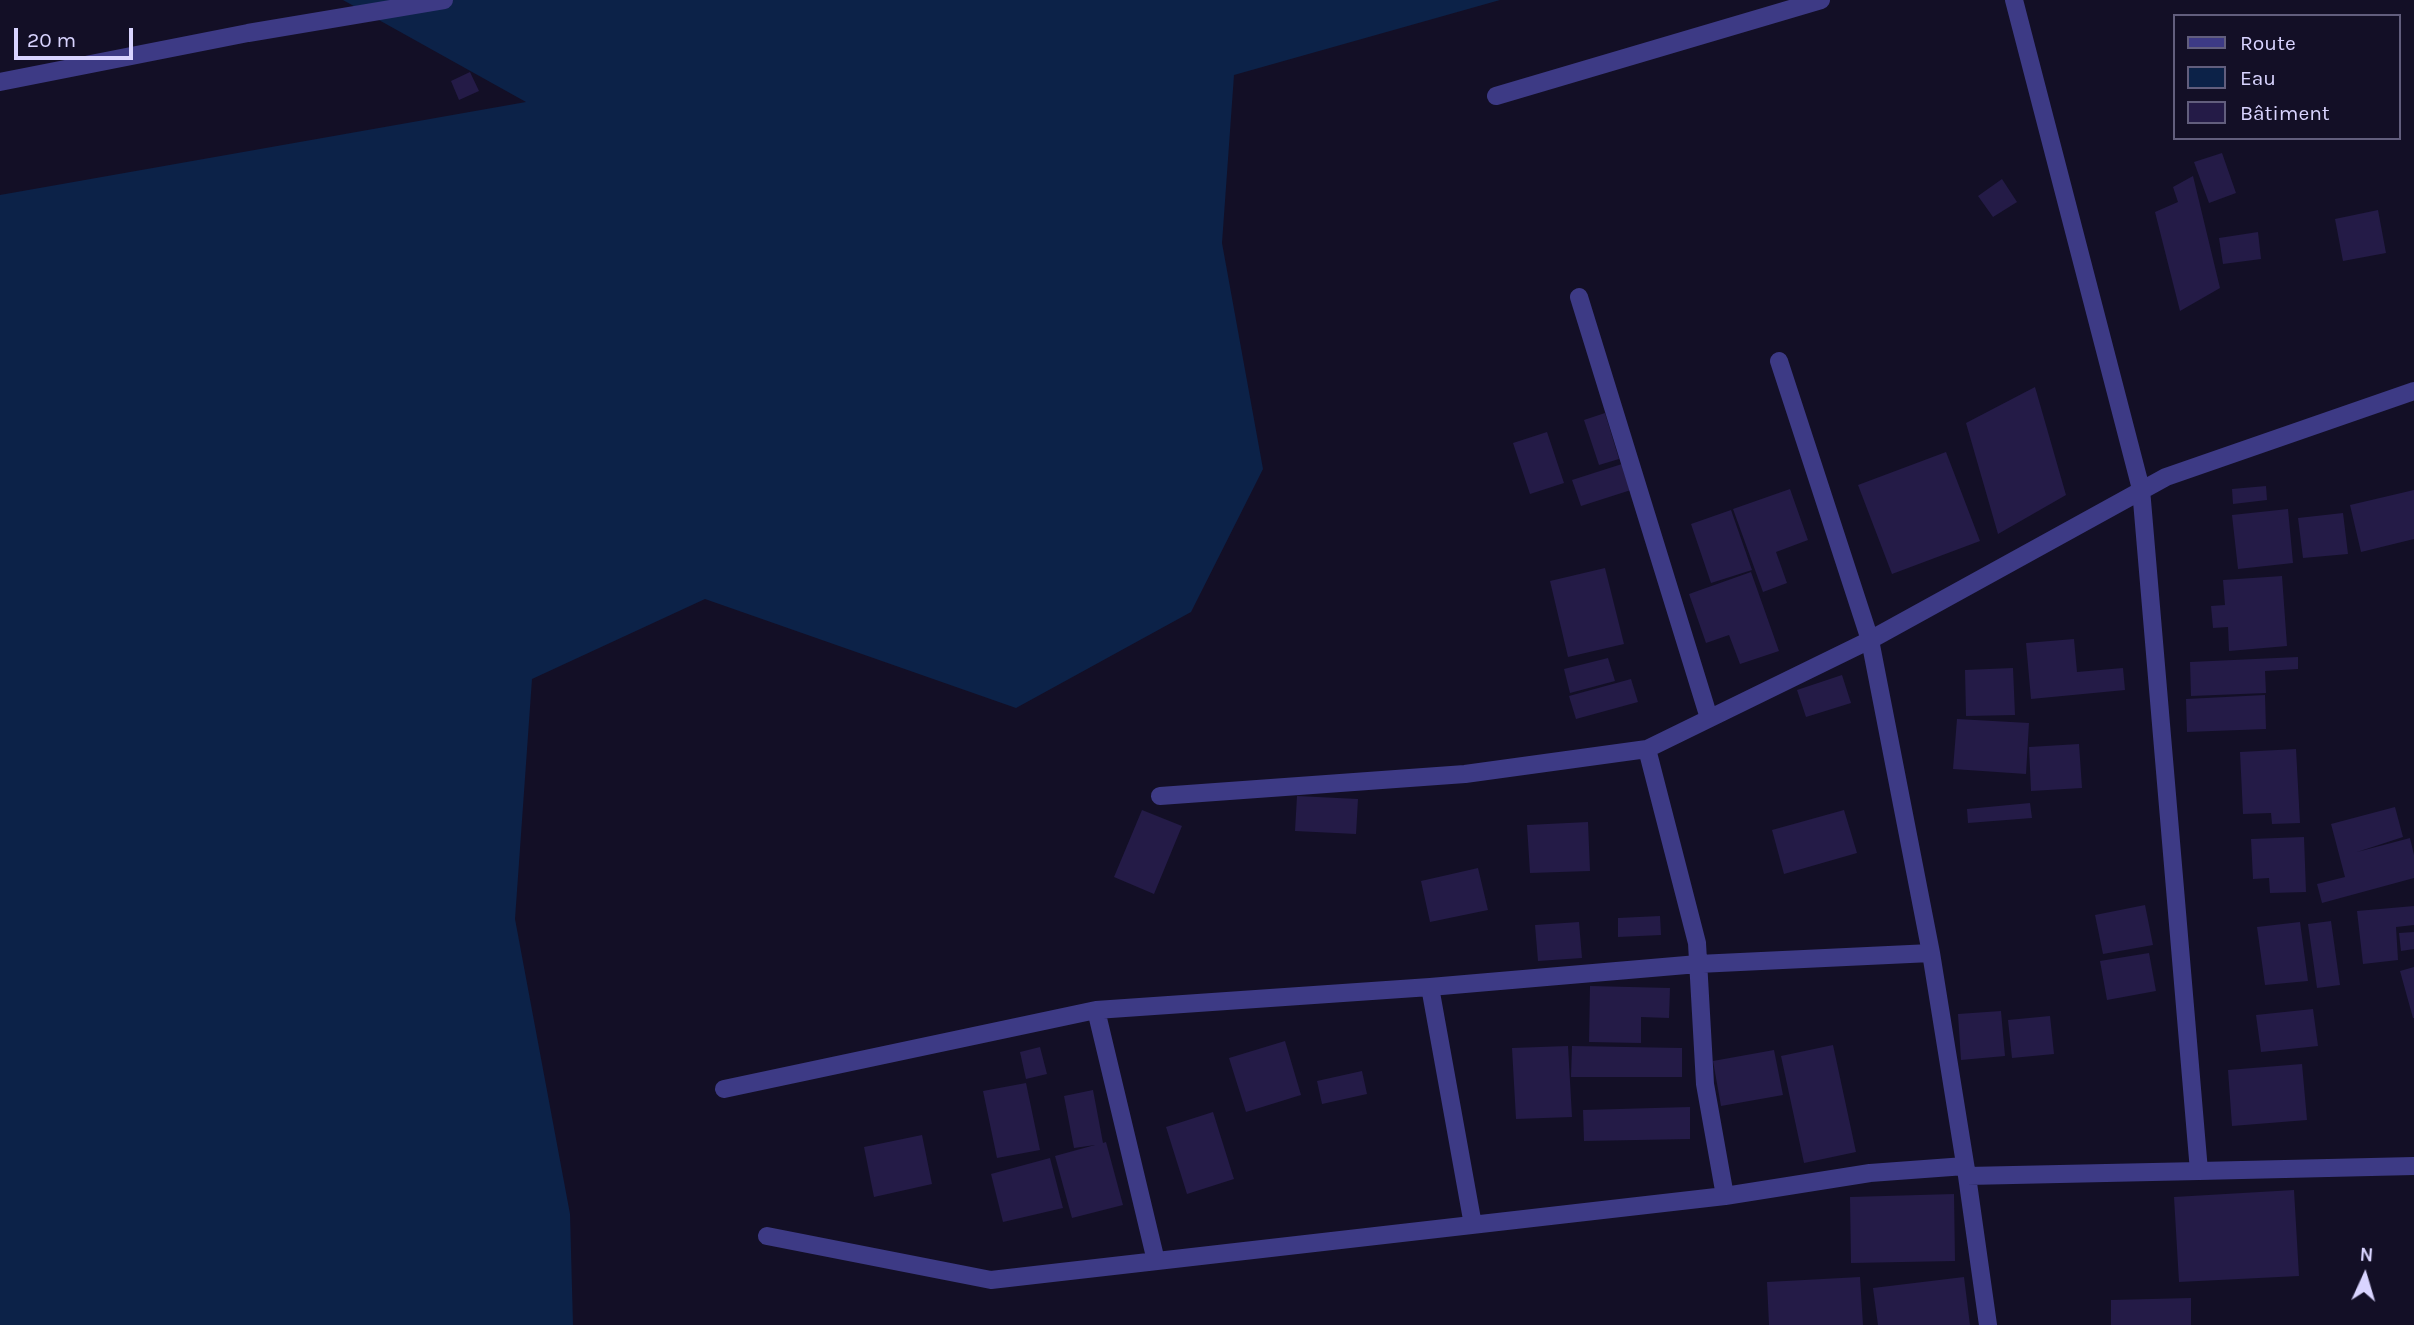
<!DOCTYPE html>
<meta charset="utf-8">
<style>
body{margin:0}
#map{position:relative;width:2414px;height:1325px;overflow:hidden;background:#130f26;font-family:Karla,sans-serif}
canvas{display:block}
.legend{position:absolute;left:2173px;top:14px;width:228px;height:126px;box-sizing:border-box;background:#130f26;border:2px solid #625e7d;margin:0;padding:9px 12px;list-style:none;font-size:21px;color:#d9d4ff}
.legend li{display:flex;align-items:center;gap:14px;height:35px}
.legend b{width:35px;border:2px solid #625e7d}
.north{position:absolute;left:2330px;top:1241px;width:70px;height:70px;-webkit-text-stroke:5px #130f26;paint-order:stroke;rotate:4deg;font-size:19px;font-weight:700;line-height:28px;text-align:center;color:#d9d4ff}
.north::after{content:'';display:block;margin:auto;width:24px;height:32px;background:#d9d4ff;clip-path:polygon(50% 0,100% 100%,50% 72%,0 100%)}
.scale{position:absolute;left:14px;top:28px;width:119px;height:32px;box-sizing:border-box;border:4px solid #d9d4ff;border-top:0;padding-left:9px;font-size:21px;line-height:24px;white-space:nowrap;color:#d9d4ff;-webkit-text-stroke:5px #130f26;paint-order:stroke}
</style>
<div id="map">
<canvas width="2414" height="1325"></canvas>
<ul class="legend">
<li><b style="height:9px;background:#3d3a85"></b>Route</li>
<li><b style="height:19px;background:#0c2248"></b>Eau</li>
<li><b style="height:19px;background:#241b47"></b>Bâtiment</li>
</ul>
<div class="north">N</div>
<div class="scale">20 m</div>
</div>
<script>
const c = document.querySelector('canvas').getContext('2d');
c.lineJoin = 'round';
function fillPath(path, color) { c.fillStyle = color; c.fill(path, 'evenodd'); }
function stroke(path, color, width, dash) { c.strokeStyle = color; c.lineWidth = width; c.lineCap = dash ? 'butt' : 'round'; c.setLineDash(dash || []); c.stroke(path); }
const water = new Path2D(`
 M343 0H1500L1234 75 1222 243 1263 469 1191 612 1016 708 705 599 532 679 515 919 570 1214 573 1325H0V195L526 102Z`);
const building = new Path2D(`
 M470 72 479 91 459 100 451 81Z
 M2222 153 2236 193 2209 203 2194 162Z
 M2193 176 2220 288 2180 311 2155 212 2178 202 2173 187Z
 M2002 179 2017 202 1993 217 1978 196Z
 M2378 210 2386 253 2343 261 2335 219Z
 M2258 232 2261 259 2223 264 2219 238Z
 M2035 387 2066 495 1998 534 1966 423Z
 M1605 413 1619 459 1599 465 1584 420Z
 M1547 432 1564 483 1530 494 1513 443Z
 M1946 452 1980 541 1892 574 1858 485Z
 M1622 464 1631 490 1581 506 1572 480Z
 M2266 486 2267 500 2233 504 2232 489Z
 M1790 489 1808 540 1776 552 1787 583 1763 592 1733 509Z
 M2414 490V539L2361 552 2350 505Z
 M2288 509 2293 563 2238 569 2232 515Z
 M1731 510 1752 570 1711 583 1691 524Z
 M2343 513 2348 554 2303 558 2298 518Z
 M1605 568 1624 644 1568 657 1550 581Z
 M1751 572 1779 651 1740 664 1729 635 1706 643 1689 594Z
 M2282 576 2287 646 2229 651 2228 627 2213 628 2211 606 2225 605 2223 580Z
 M2074 639 2077 672 2123 668 2125 690 2031 699 2026 643Z
 M2298 657V669L2265 671 2266 693 2191 696 2190 662Z
 M1608 658 1615 681 1570 693 1564 669Z
 M2013 668 2015 715 1966 716 1965 670Z
 M1842 675 1851 703 1806 717 1797 690Z
 M1631 679 1638 702 1576 719 1569 696Z
 M2265 695 2266 729 2187 732 2186 699Z
 M1957 719 2029 723 2026 774 1953 769Z
 M2079 744 2082 788 2031 791 2029 747Z
 M2296 749 2300 823 2272 824 2271 813 2243 814 2240 752Z
 M1297 796 1358 799 1356 834 1295 831Z
 M2030 803 2032 818 1968 823 1967 809Z
 M2395 807 2403 837 2357 852 2410 838 2414 855V878L2322 903 2317 884 2345 877 2331 824Z
 M1142 810 1182 826 1154 894 1114 877Z
 M1844 810 1857 853 1784 874 1772 830Z
 M1588 822 1590 871 1530 873 1527 825Z
 M2304 837 2306 892 2270 893 2269 878 2253 879 2251 839Z
 M1478 868 1488 910 1430 922 1421 881Z
 M2145 905 2153 945 2103 954 2095 915Z
 M2414 906V925L2396 927 2398 960 2363 964 2357 911Z
 M1660 916 1661 935 1618 937V918Z
 M2331 921 2340 985 2317 988 2308 924Z
 M1579 922 1582 958 1538 961 1535 925Z
 M2300 922 2308 981 2265 985 2257 927Z
 M2414 932V949L2401 951 2399 933Z
 M2149 953 2156 991 2107 1000 2100 961Z
 M2414 967V1018H2413L2400 971Z
 M1590 986 1670 988 1669 1018 1641 1017V1043L1589 1042Z
 M2313 1009 2318 1046 2261 1052 2256 1015Z
 M2001 1011 2005 1056 1961 1060 1958 1014Z
 M2050 1016 2054 1054 2012 1058 2008 1020Z
 M1285 1041 1301 1095 1246 1112 1229 1058Z
 M1833 1045 1856 1152 1804 1163 1781 1056Z
 M1568 1046 1572 1117 1516 1119 1512 1048Z
 M1572 1046 1682 1048V1077H1571Z
 M1040 1047 1047 1074 1026 1079 1020 1052Z
 M1774 1050 1783 1095 1721 1106 1713 1061Z
 M2302 1064 2307 1120 2232 1126 2228 1070Z
 M1362 1071 1367 1094 1322 1104 1317 1081Z
 M1026 1083 1040 1150 997 1158 983 1091Z
 M1093 1090 1103 1143 1106 1142 1123 1205 1072 1218 1055 1156 1095 1145 1074 1148 1064 1096Z
 M1690 1107V1139L1584 1141 1583 1110Z
 M1213 1112 1234 1179 1187 1194 1166 1127Z
 M922 1135 932 1184 874 1197 864 1147Z
 M1050 1158 1063 1208 1003 1222 991 1174Z
 M2294 1190 2299 1276 2179 1282 2174 1197Z
 M1954 1194 1955 1261 1851 1263 1850 1197Z
 M1860 1277 1863 1325H1769L1767 1282Z
 M1964 1277 1970 1325H1878L1873 1288Z
 M2191 1298V1325H2111V1300Z`);
const minor = new Path2D(`
 M2014 0 2141 489 2199 1171 2414 1166
 M0 82 248 33 444 0
 M1496 96 1821 0
 M1579 297 1709 718
 M1779 361 1870 640 1931 953 1967 1176 2199 1171
 M1160 796 1465 774 1647 749
 M1430 987 1473 1225
 M1096 1010 1156 1261
 M724 1089 1096 1010 1430 987 1698 964 1931 953
 M1965 1166 1870 1173 1725 1196 1705 1084 1697 943 1647 749 1870 640 2166 477 2414 391
 M1967 1176 1988 1325
 M767 1236 991 1280 1725 1196`);
fillPath(water, '#0c2248');
fillPath(building, '#241b47');
stroke(minor, '#3d3a85', 18);
</script>
